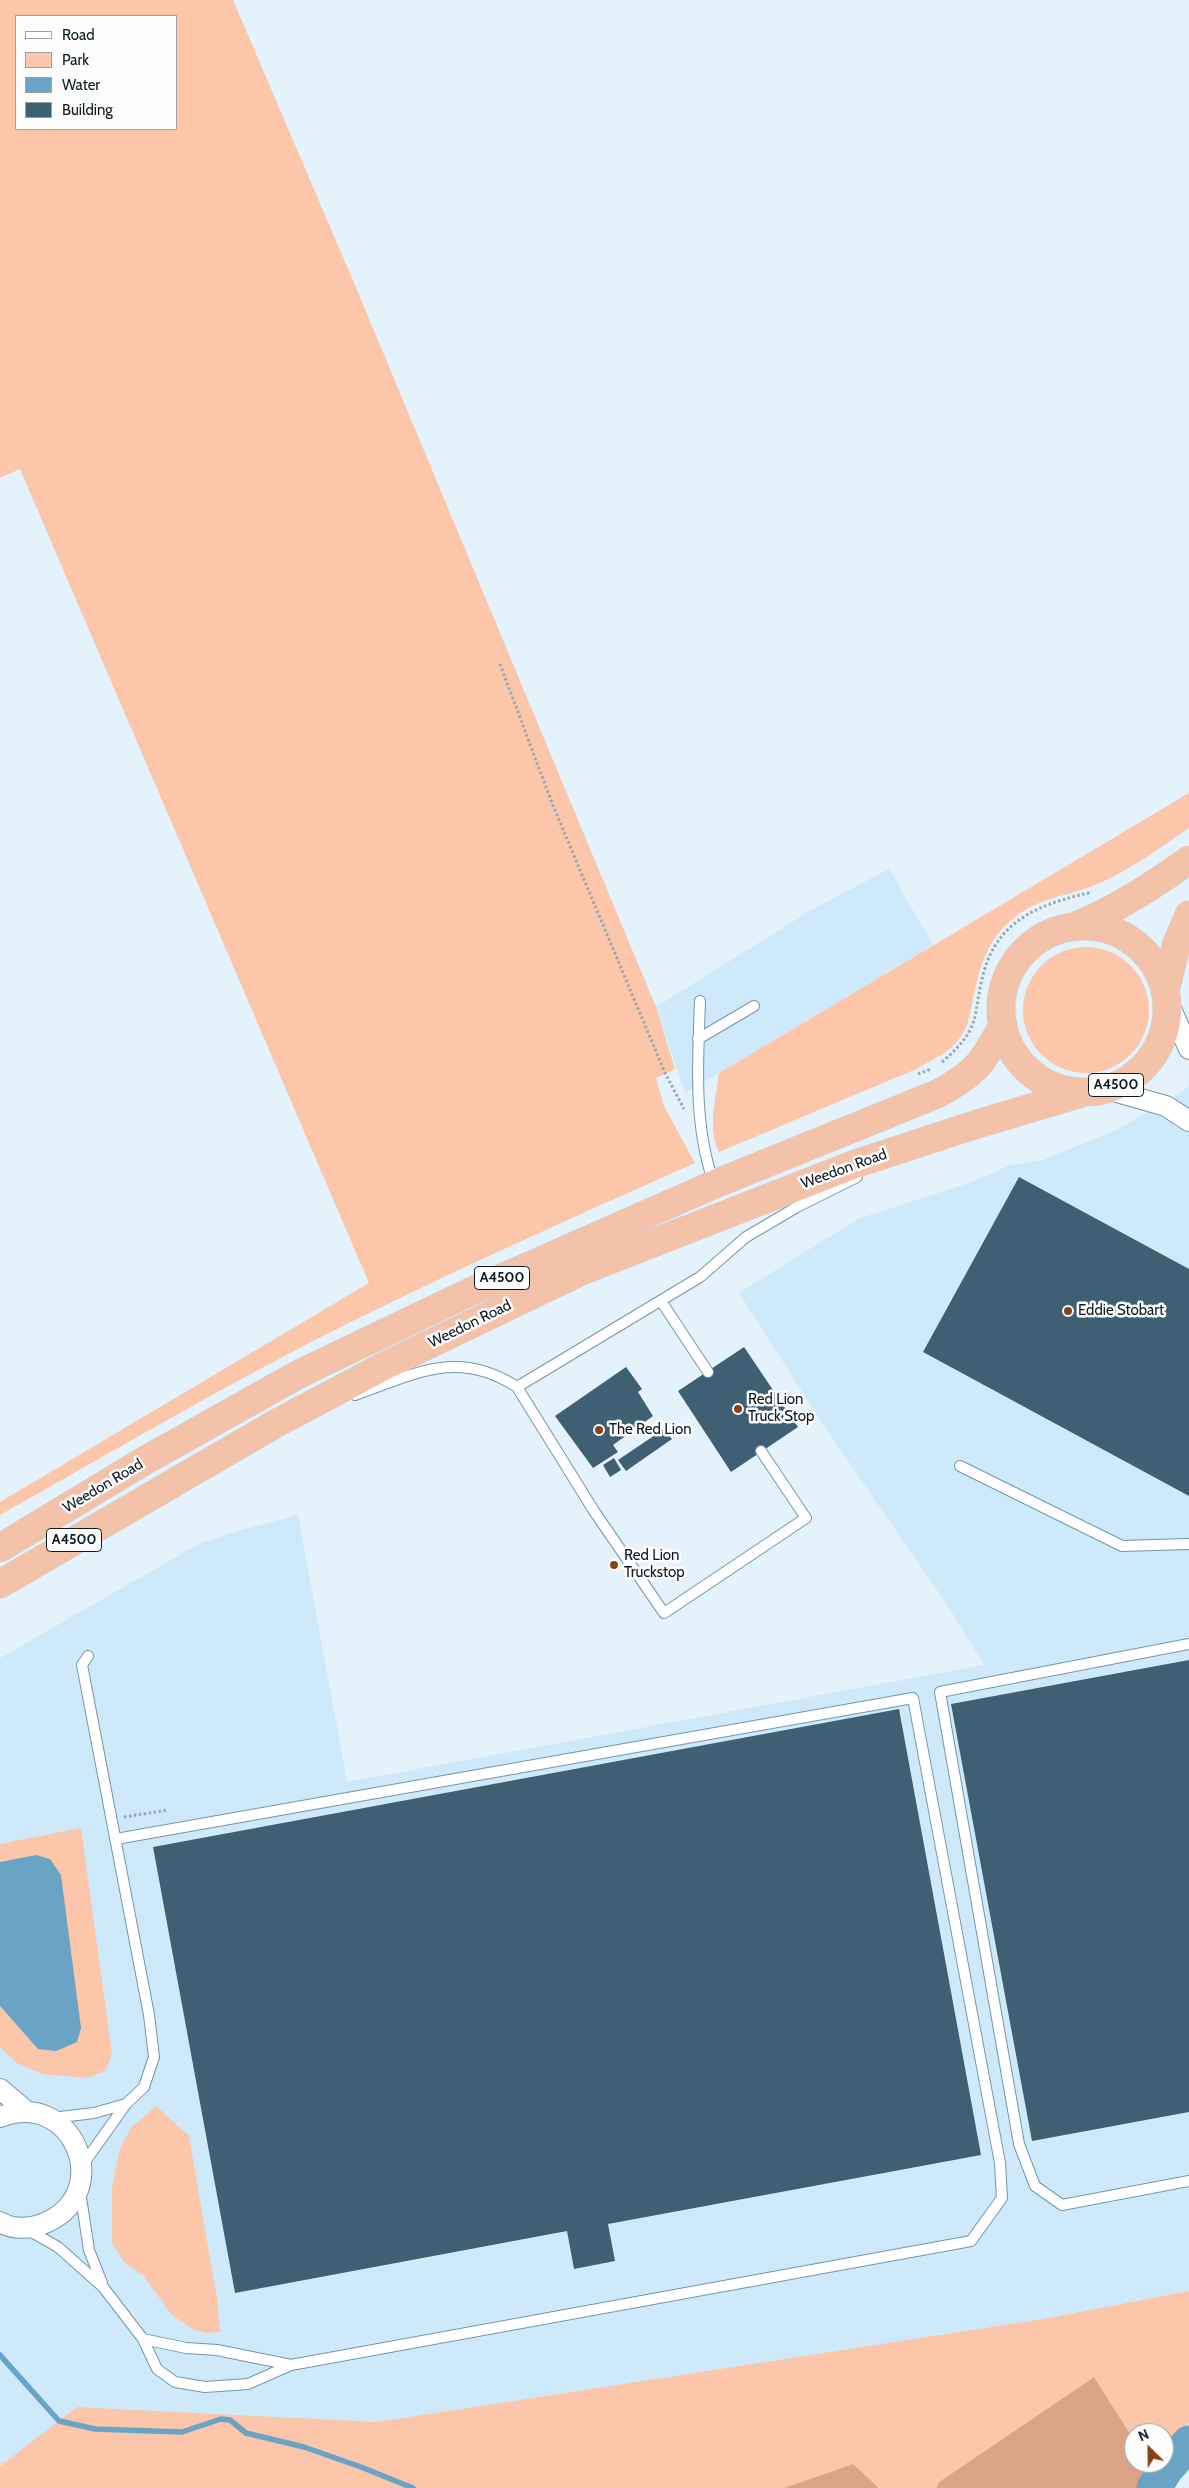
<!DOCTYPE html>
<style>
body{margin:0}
#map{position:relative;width:1189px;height:2488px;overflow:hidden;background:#e4f2fb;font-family:Cabin,sans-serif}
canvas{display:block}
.legend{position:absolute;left:15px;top:15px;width:162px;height:115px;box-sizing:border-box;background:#fdfdfd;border:1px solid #9ca2a5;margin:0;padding:6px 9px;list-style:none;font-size:15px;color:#0b1920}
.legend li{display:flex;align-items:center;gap:10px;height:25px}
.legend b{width:25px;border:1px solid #9ca2a5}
.north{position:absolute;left:1124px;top:2423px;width:50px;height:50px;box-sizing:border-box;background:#fdfdfd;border:1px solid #9ca2a5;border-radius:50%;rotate:337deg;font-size:14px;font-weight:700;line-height:20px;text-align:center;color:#0b1920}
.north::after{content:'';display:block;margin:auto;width:18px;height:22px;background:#864217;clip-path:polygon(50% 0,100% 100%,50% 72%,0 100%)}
</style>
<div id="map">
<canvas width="1189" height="2488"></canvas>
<ul class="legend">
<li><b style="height:6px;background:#fff"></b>Road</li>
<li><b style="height:14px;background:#fbc6aa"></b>Park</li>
<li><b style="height:14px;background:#69a4c4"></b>Water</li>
<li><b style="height:14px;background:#3e6072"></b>Building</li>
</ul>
<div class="north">N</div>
</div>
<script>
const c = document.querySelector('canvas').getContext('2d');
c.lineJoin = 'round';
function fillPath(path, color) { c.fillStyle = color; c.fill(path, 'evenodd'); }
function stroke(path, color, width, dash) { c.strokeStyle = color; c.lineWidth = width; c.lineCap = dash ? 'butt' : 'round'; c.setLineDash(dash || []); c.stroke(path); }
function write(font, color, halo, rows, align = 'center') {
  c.font = font + ' Cabin,sans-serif'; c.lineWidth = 5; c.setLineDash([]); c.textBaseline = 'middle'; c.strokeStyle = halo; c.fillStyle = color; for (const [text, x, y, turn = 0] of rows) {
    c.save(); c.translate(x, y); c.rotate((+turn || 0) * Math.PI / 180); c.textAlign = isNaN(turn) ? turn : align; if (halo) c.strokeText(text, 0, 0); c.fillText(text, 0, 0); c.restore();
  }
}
const built = new Path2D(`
 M889 869 933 945 685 1093 656 1007 813 909Z
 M1189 1086V2291L1043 2319 377 2422 77 2407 0 2466V1658L199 1544 230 1533 298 1515 347 1782 984 1665 948 1606 828 1432 739 1293 858 1219 975 1181 1010 1165 1043 1160 1117 1130 1176 1096Z`);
const green = new Path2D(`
 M0 0H233L357 290 656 1007 675 1069 656 1078 664 1106 695 1163C580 1214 466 1265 353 1321 233 1380 117 1449 0 1515V1502L369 1283 20 469 0 478ZM16 16H176V129H16Z
 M1189 793V828C1161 847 1133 868 1102 882 1068 898 1037 895 1007 924 985 945 979 971 973 999 970 1013 969 1026 960 1038 949 1053 930 1061 914 1070L719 1152C707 1125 716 1101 719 1073Z
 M1023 1010a63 63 0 1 1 126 0a63 63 0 1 1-126 0Z
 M81 1828 112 2054 105 2071 88 2078 43 2074 17 2063 0 2047V2006L38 2049 36 1855 0 1862V1844Z
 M156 2106 189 2136 217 2299 220 2332 208 2333 194 2330 171 2314 143 2275 124 2262 112 2243V2188L120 2148 131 2128Z
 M1189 2291V2422L1180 2435 1164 2450V2433H1134V2440L1094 2377 939 2482 936 2488H879L853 2464 784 2488H0V2466L77 2407 377 2422 1043 2319Z`);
const forest = new Path2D(`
 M1094 2377 1134 2440V2463L1150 2464 1139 2488H936L939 2482Z
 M853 2464 879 2488H784Z`);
const water = new Path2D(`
 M36 1855 50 1859 61 1875 81 2028 77 2042 56 2051 38 2049 0 2006V1862Z`);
const stream = new Path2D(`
 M0 2355 59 2421 95 2429 182 2432 221 2419 230 2420 246 2433 304 2447 361 2467 413 2488`);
const river = new Path2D(`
 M1154 2488 1166 2469 1189 2443`);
const building = new Path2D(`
 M1019 1177 1189 1269V1496L923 1352Z
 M744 1347 798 1427 731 1472 678 1391Z
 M626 1367 642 1389 638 1392 653 1416 613 1445 618 1452 593 1468 555 1416Z
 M664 1429 672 1439 626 1471 618 1460Z
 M614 1458 621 1470 610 1477 603 1465Z
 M1189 1660V2112L1032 2141 951 1704Z
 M899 1709 981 2155 608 2224 615 2261 574 2269 567 2231 235 2293 153 1847Z`);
const path = new Path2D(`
 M500 664 552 803 665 1073 684 1109
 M942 1062C985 1025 971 1015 985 968 1001 917 1045 903 1092 892
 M918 1074 931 1069
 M124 1817 168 1810`);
const lane = new Path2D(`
 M700 1001C698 1060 693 1126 714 1183
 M698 1039 754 1006
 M661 1301 708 1372
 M517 1387 700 1277 746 1237 797 1207 857 1177
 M355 1395C415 1374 458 1348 517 1387L594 1511 664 1613 806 1518 761 1451
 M960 1466 1122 1546 1189 1544
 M1189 1644 940 1692 1019 2144 1035 2186 1062 2205 1189 2181
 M52 2118 94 2113 126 2104
 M82 2166 126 2104 144 2087 154 2057 149 2015 82 1665 88 1656
 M80 2191 89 2250 102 2283
 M28 2230 58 2247 103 2287 143 2339 157 2369 175 2382 205 2387 248 2384 291 2365 971 2241 1002 2198 1000 2163 913 1698 116 1839
 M143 2339 186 2348 217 2350 291 2365`);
const street = new Path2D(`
 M1166 998 1189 1049
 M1106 1089 1166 1106 1189 1121
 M0 2089 26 2111
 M0 2117C73 2088 116 2193 45 2223 31 2229 13 2230 0 2222`);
const highway = new Path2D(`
 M1076 926C1117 909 1152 886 1189 860
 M1001 1009a83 83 0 1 1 166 0a83 83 0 1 1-166 0Z
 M1165 991 1176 946 1189 915
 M0 1548 144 1461 301 1373 470 1292 715 1184 937 1094C975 1074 983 1063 1003 1025
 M0 1584 275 1424 386 1365 584 1270 855 1164 974 1125 1085 1092`);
const markers = [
 [1068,1311,5,"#864217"],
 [738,1409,5,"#864217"],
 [599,1430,5,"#864217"],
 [614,1565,5,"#864217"]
];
const shields = [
 [1116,1085,55],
 [502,1278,55],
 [74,1540,55]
];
const shieldNames = [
 ["A4500",1116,1085],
 ["A4500",502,1278],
 ["A4500",74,1540]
];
const streetNames = [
 ["Weedon Road",844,1169,-20],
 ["Weedon Road",470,1324,-26],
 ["Weedon Road",103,1486,-31]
];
const poiNames = [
 ["Eddie Stobart",1078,1311],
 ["Red Lion",748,1400],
 ["Truck Stop",748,1417],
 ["The Red Lion",609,1430],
 ["Red Lion",624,1556],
 ["Truckstop",624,1573]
];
fillPath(built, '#cee9f9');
fillPath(green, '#fbc6aa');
fillPath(forest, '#dba487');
fillPath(water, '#69a4c4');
stroke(stream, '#69a4c4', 5.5);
stroke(river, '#69a4c4', 35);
fillPath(building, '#3e6072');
stroke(lane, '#7497ab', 12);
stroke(street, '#7497ab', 22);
stroke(highway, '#ced1d2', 29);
stroke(path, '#9aa8b0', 3, [2.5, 2.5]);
stroke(lane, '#fff', 10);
stroke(street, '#fff', 20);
stroke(highway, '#f3c2a8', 28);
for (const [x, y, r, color] of markers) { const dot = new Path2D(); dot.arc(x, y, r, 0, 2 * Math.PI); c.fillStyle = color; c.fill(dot); stroke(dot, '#fdfdfd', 2); }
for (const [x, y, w] of shields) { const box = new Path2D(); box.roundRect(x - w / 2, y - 11.5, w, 23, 4); c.fillStyle = '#fdfdfd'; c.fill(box); stroke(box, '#0b1920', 1); }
write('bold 14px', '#0b1920', null, shieldNames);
write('15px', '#0b1920', '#fdfdfd', streetNames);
write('15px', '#0b1920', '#fdfdfd', poiNames, 'left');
</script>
